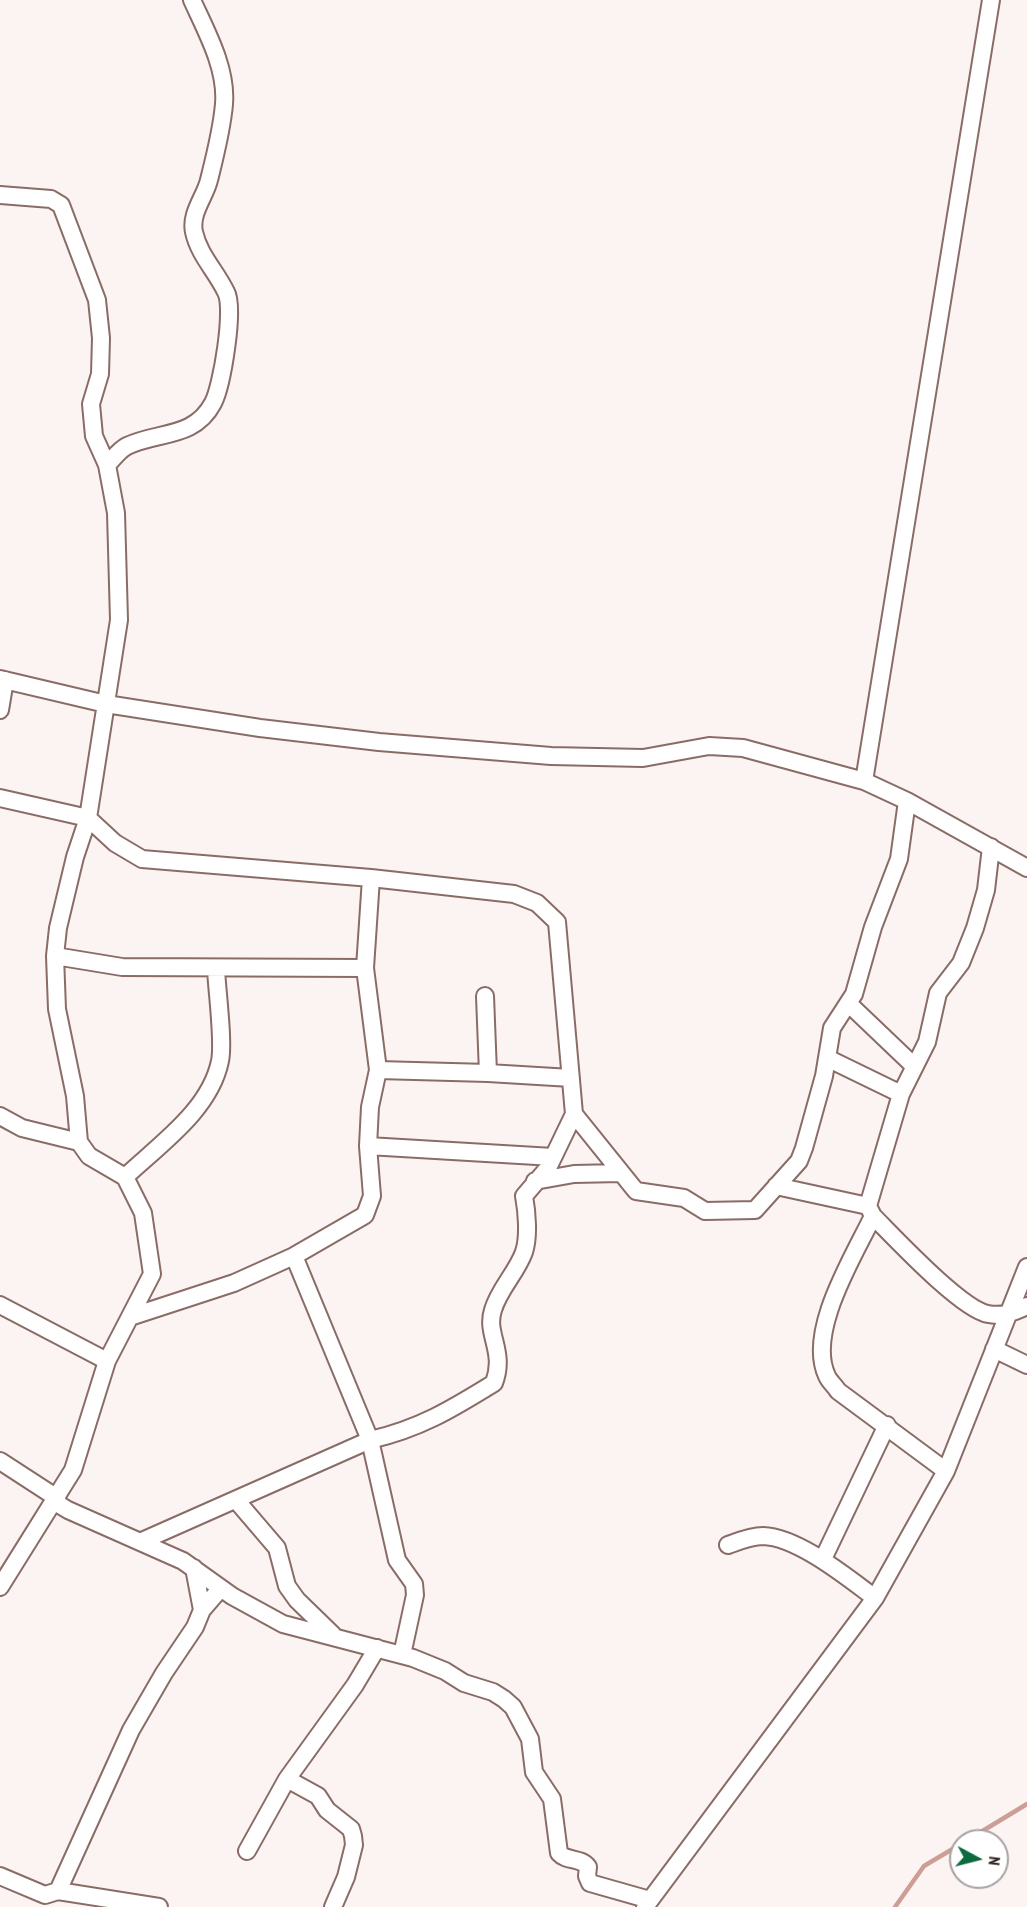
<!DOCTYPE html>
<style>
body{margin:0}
#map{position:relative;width:1027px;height:1907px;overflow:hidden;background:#fbf4f3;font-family:"PT Sans Narrow",sans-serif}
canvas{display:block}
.north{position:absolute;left:949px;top:1829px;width:60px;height:60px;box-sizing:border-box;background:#fff;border:2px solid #a8a3a2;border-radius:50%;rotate:97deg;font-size:16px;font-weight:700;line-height:24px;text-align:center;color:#251916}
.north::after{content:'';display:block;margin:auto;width:21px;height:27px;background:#0c6a3e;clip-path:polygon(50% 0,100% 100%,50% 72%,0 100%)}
</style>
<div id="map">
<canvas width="1027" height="1907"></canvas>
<div class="north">N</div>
</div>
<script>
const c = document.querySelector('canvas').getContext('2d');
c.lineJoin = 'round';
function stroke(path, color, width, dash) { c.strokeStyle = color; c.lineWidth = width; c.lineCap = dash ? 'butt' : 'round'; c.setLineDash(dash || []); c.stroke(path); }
const stream = new Path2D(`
 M966 1841 1027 1804
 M895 1907 924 1866 961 1844`);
const street = new Path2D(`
 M0 195 51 199 61 205 97 300 101 338 100 374 91 404 94 436 107 465 116 513 119 620 88 818 75 857 58 928 55 956 57 1009 75 1096 79 1142 89 1156 125 1177 143 1213 152 1274 107 1361 73 1470 0 1587
 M107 465C113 459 119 450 127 446 158 431 194 439 213 403 222 386 235 308 226 292 216 271 199 255 194 232 190 213 205 197 209 180 215 156 222 129 224 104 227 68 206 31 192 0
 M0 679 106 704 260 728 379 742 551 756 643 758 709 746 743 748 864 781 907 801 1027 868
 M0 710 5 680
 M864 781 991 0
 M0 798 88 818 115 843 142 859 371 878 514 894 537 903 557 922 574 1114 548 1168 524 1196C527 1212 529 1237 524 1252 517 1272 499 1289 493 1310 485 1334 506 1351 494 1383 452 1409 419 1429 370 1440L142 1541
 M55 956 122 967 365 968
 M485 996 488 1073
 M849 1004 914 1066
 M827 1058 901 1094
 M378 1070 488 1073 571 1078
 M574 1114 636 1191 684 1198 705 1211 755 1210 799 1161 804 1148 824 1076 832 1028 854 994 873 927 899 859 907 801
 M0 1116 22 1128 79 1142
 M368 1146 553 1157
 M125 1177C160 1144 210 1110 220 1061 224 1042 217 991 216 969
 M535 1181 574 1174 620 1173
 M776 1186 868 1206 873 1216C895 1238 961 1309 988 1314 1003 1317 1014 1312 1027 1306
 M868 1206 901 1094 927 1042 938 993 961 963 975 928 986 890 991 847
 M873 1216C854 1256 806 1332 827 1376 829 1381 835 1386 838 1391L946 1471
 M294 1256 370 1440 397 1560 414 1584 415 1595 402 1655
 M0 1305 107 1361
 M130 1317 234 1283 294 1256 365 1215 372 1196 368 1146 370 1107 378 1070 365 968 371 878
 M994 1349 1027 1365
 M0 1461 57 1498 58 1504 68 1510 183 1561 232 1596 283 1624 413 1658 445 1671 464 1683 493 1692 504 1699 513 1707 530 1739 534 1772 552 1799 559 1853C567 1862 581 1857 588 1867L587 1876 590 1883 650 1900
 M236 1500 277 1548 287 1586 297 1600 333 1635
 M728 1545C739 1541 751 1536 763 1536 798 1537 848 1578 875 1598
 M823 1559 887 1425
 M194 1568 202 1610
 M287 1779 318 1796 327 1810 351 1829 353 1836 354 1845 346 1877 333 1907
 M247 1851 287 1779 355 1685 377 1648
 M0 1876 45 1895 58 1891 159 1907
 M58 1891 131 1730 164 1673 195 1627 202 1610 221 1588
 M645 1907 875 1598 946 1471 1027 1267`);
stroke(stream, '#cd9e95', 4.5);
stroke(street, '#8a6c66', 20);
stroke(street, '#fff', 16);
</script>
